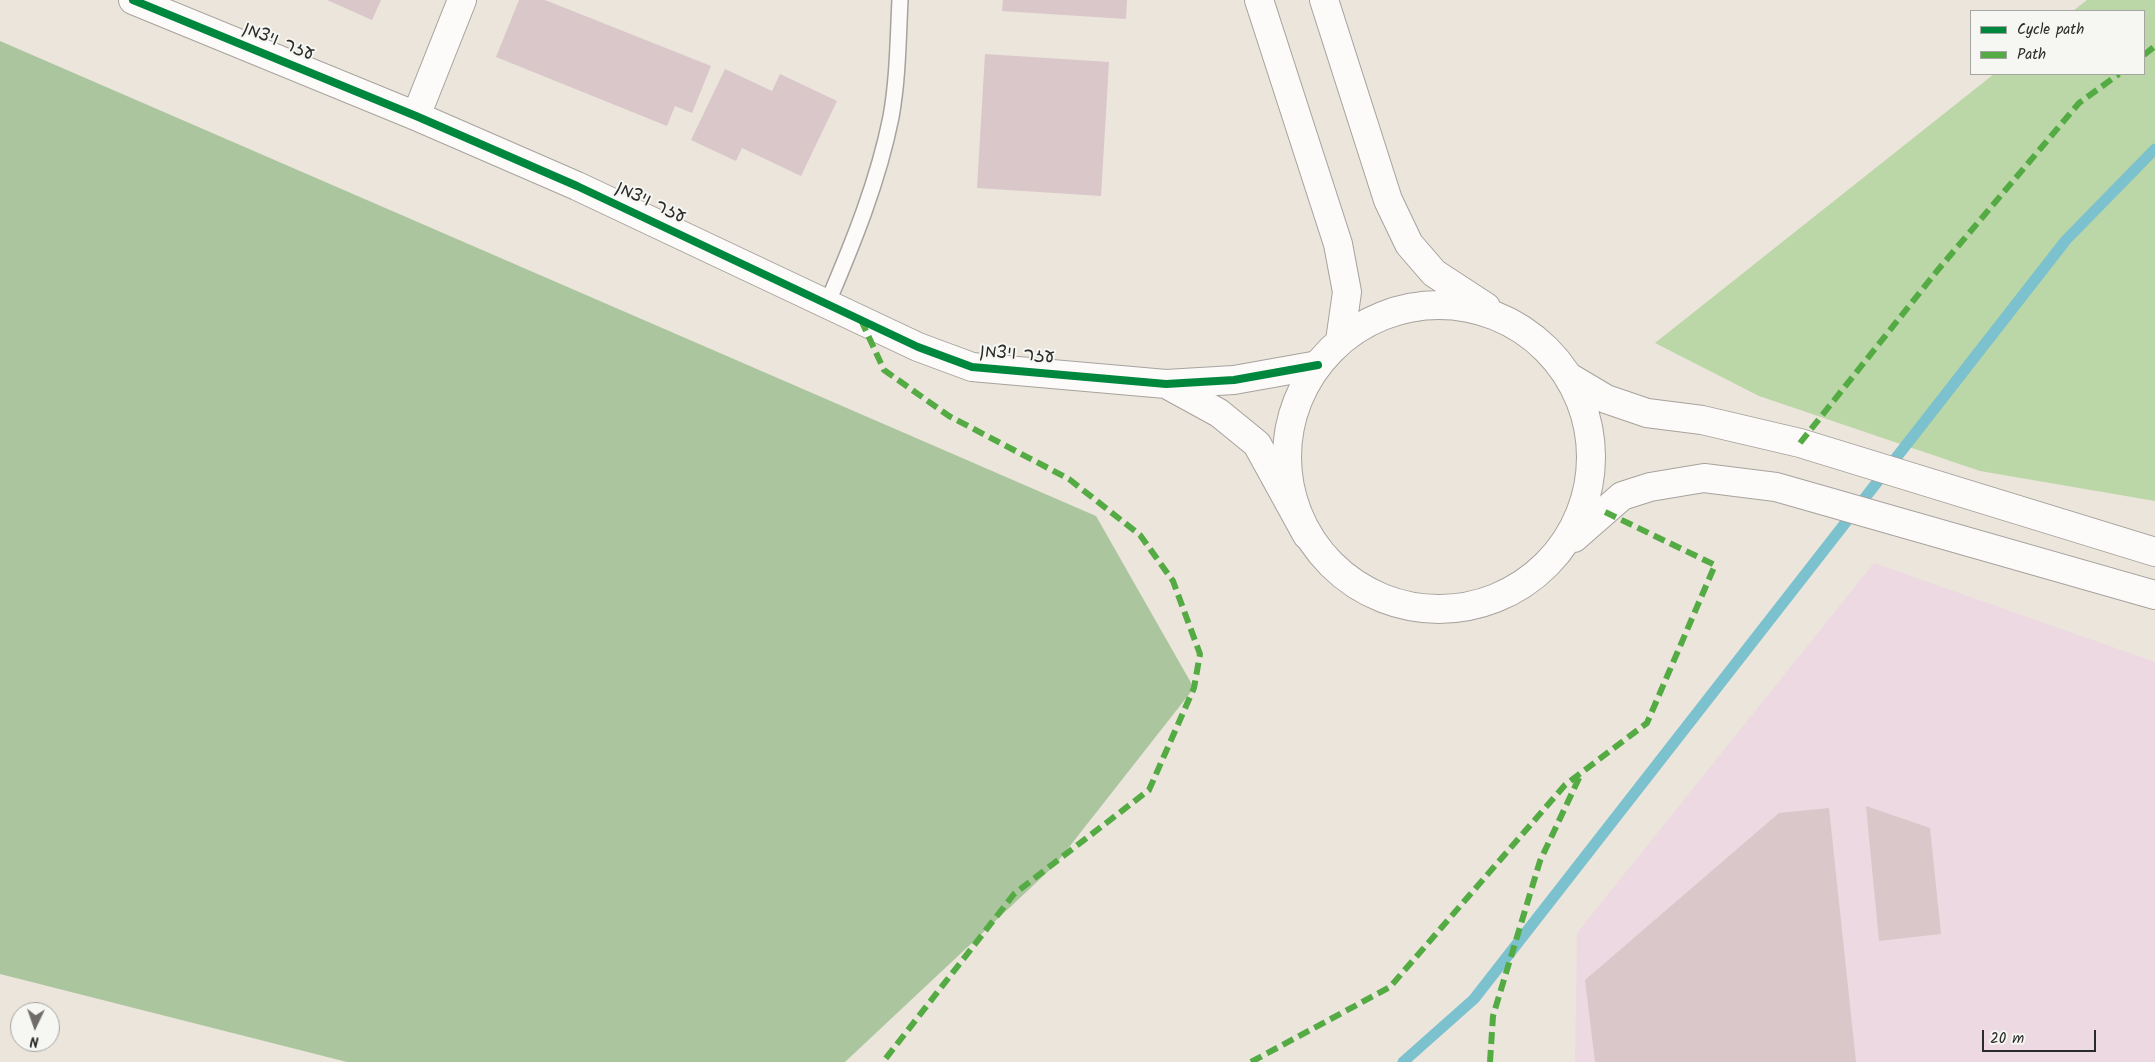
<!DOCTYPE html>
<meta charset="utf-8">
<style>
body{margin:0}
#map{position:relative;width:2155px;height:1062px;overflow:hidden;background:#ece5db;font-family:Kalam,sans-serif}
canvas{display:block}
.legend{position:absolute;left:1970px;top:10px;width:175px;height:65px;box-sizing:border-box;background:#f6f6f2;border:1px solid #a5a5a2;margin:0;padding:6px 9px;list-style:none;font-size:15px;color:#2b2b2b}
.legend li{display:flex;align-items:center;gap:10px;height:25px}
.legend b{width:25px;border:1px solid #a5a5a2}
.north{position:absolute;left:10px;top:1002px;width:50px;height:50px;box-sizing:border-box;background:#f6f6f2;border:1px solid #a5a5a2;border-radius:50%;rotate:183deg;font-size:14px;font-weight:700;line-height:20px;text-align:center;color:#2b2b2b}
.north::after{content:'';display:block;margin:auto;width:18px;height:22px;background:#6f6c69;clip-path:polygon(50% 0,100% 100%,50% 72%,0 100%)}
.scale{position:absolute;left:1982px;top:1030px;width:114px;height:22px;box-sizing:border-box;border:2px solid #2b2b2b;border-top:0;padding-left:6px;font-size:15px;line-height:18px;white-space:nowrap;color:#2b2b2b;-webkit-text-stroke:4px #f6f6f2;paint-order:stroke}
</style>
<div id="map">
<canvas width="2155" height="1062"></canvas>
<ul class="legend">
<li><b style="height:6px;background:#00873e"></b>Cycle path</li>
<li><b style="height:6px;background:#54ab44"></b>Path</li>
</ul>
<div class="north">N</div>
<div class="scale">20 m</div>
</div>
<script>
const c = document.querySelector('canvas').getContext('2d');
c.lineJoin = 'round';
function fillPath(path, color) { c.fillStyle = color; c.fill(path, 'evenodd'); }
function stroke(path, color, width, dash) { c.strokeStyle = color; c.lineWidth = width; c.lineCap = dash ? 'butt' : 'round'; c.setLineDash(dash || []); c.stroke(path); }
function write(font, color, halo, rows, align = 'center') {
  c.font = font + ' Kalam,"Playpen Sans Hebrew",sans-serif'; c.lineWidth = 4; c.setLineDash([]); c.textBaseline = 'middle'; c.strokeStyle = halo; c.fillStyle = color; for (const [text, x, y, turn = 0] of rows) {
    c.save(); c.translate(x, y); c.rotate((+turn || 0) * Math.PI / 180); c.textAlign = isNaN(turn) ? turn : align; if (halo) c.strokeText(text, 0, 0); c.fillText(text, 0, 0); c.restore();
  }
}
const built = new Path2D(`
 M1874 563 2155 662V1062H1575L1577 933Z`);
const green = new Path2D(`
 M2087 0H2155V501L1980 471 1759 396 1655 343 1994 74H2144V11H2073Z`);
const forest = new Path2D(`
 M0 41 1096 516 1194 688 1055 865 845 1062H347L0 974Z`);
const stream = new Path2D(`
 M1403 1062 1474 999 2066 240 2155 149`);
const building = new Path2D(`
 M327 0H381L372 20Z
 M519 0H545L711 66 692 113 675 106 667 126 496 57Z
 M1003 0H1127L1126 19 1002 11Z
 M985 54 1109 62 1101 196 977 188Z
 M725 69 772 91 780 74 837 101 801 176 742 148 736 161 691 140Z
 M1866 806 1930 828 1941 934 1879 941Z
 M1829 808 1856 1062H1595L1585 980 1779 813Z`);
const lane = new Path2D(`
 M827 304C853 243 878 182 891 117 898 78 898 39 900 0`);
const street = new Path2D(`
 M133 0 416 116 577 186 918 347 972 367 1166 384 1234 380 1318 365
 M416 116 462 0
 M1166 384 1219 413 1257 444 1307 535`);
const secondary = new Path2D(`
 M1259 0 1338 244 1347 292 1340 341
 M1324 0 1388 200 1409 244 1434 273 1486 307
 M1287 457a152 152 0 1 1 304 0a152 152 0 1 1-304 0Z
 M1569 377 1606 399 1647 413 1702 420 1800 443 2155 552
 M1574 538 1622 496 1650 487 1704 478 1776 487 2155 595`);
const quiet = new Path2D(`
 M2144 55 2155 46
 M861 320 884 370 949 416 1069 479 1140 535 1173 581 1200 654 1194 688 1149 790 1014 894 883 1062
 M1800 443 1937 271 2079 103 2119 74
 M1251 1062 1390 987 1565 785 1647 723 1715 565 1603 511
 M1490 1062 1493 1016 1540 861 1580 776`);
const cycleway = new Path2D(`
 M133 0 416 116 577 186 918 347 972 367 1166 384 1234 380 1318 365`);
const streetNames = [
 ["עזר ויצמן",278,43,22],
 ["עזר ויצמן",650,204,25],
 ["עזר ויצמן",1017,356,5]
];
fillPath(built, '#edd9e2');
fillPath(green, '#bbd6a7');
fillPath(forest, '#abc69e');
stroke(stream, '#7bc1ce', 11);
fillPath(building, '#d9c7ca');
stroke(lane, '#a6a29d', 18);
stroke(street, '#a6a29d', 30);
stroke(secondary, '#a6a29d', 30);
stroke(lane, '#fcfbfa', 15);
stroke(street, '#fcfbfa', 28);
stroke(secondary, '#fcfbfa', 28);
stroke(quiet, '#54ab44', 6, [12, 6]);
stroke(cycleway, '#00873e', 8);
write('18px', '#2b2b2b', '#f6f6f2', streetNames);
</script>
